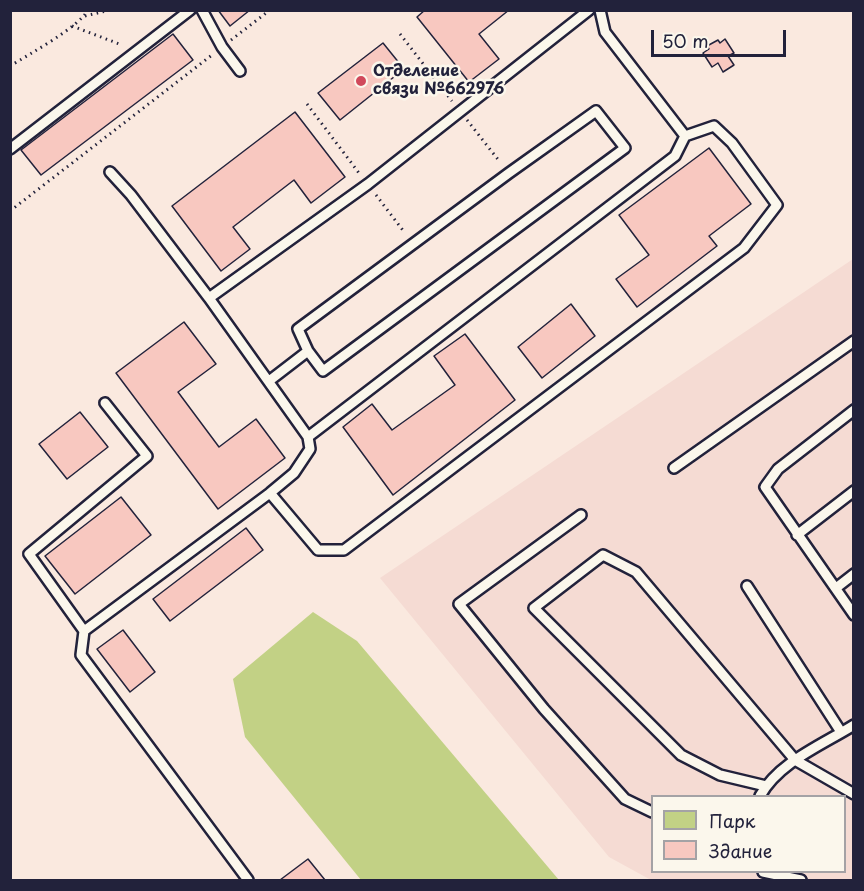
<!DOCTYPE html>
<meta charset="utf-8">
<style>
body{margin:0}
#map{position:relative;width:864px;height:891px;overflow:hidden;background:#fae9df;font-family:"Playpen Sans",sans-serif}
canvas{display:block}
.frame{position:absolute;inset:0;border:12px solid #22223b;pointer-events:none}
.legend{position:absolute;left:651px;top:795px;width:195px;height:78px;box-sizing:border-box;background:#fbf7ec;border:2px solid #a4a2a5;margin:0;padding:8px 10px;list-style:none;font-size:18px;color:#22223b}
.legend li{display:flex;align-items:center;gap:12px;height:30px}
.legend b{width:30px;border:2px solid #a4a2a5}
.scale{position:absolute;left:651px;top:30px;width:135px;height:27px;box-sizing:border-box;border:3px solid #22223b;border-top:0;padding-left:8px;font-size:18px;line-height:21px;white-space:nowrap;color:#22223b;-webkit-text-stroke:4px #fbf7ec;paint-order:stroke}
</style>
<div id="map">
<canvas width="864" height="891"></canvas>
<div class="frame"></div>
<ul class="legend">
<li><b style="height:16px;background:#c2d185"></b>Парк</li>
<li><b style="height:16px;background:#f8c8c0"></b>Здание</li>
</ul>
<div class="scale">50 m</div>
</div>
<script>
const c = document.querySelector('canvas').getContext('2d');
c.lineJoin = 'round';
function fillPath(path, color) { c.fillStyle = color; c.fill(path, 'evenodd'); }
function stroke(path, color, width, dash) { c.strokeStyle = color; c.lineWidth = width; c.lineCap = dash ? 'butt' : 'round'; c.setLineDash(dash || []); c.stroke(path); }
function write(font, color, halo, rows, align = 'center') {
  c.font = font + ' "Playpen Sans",sans-serif'; c.lineWidth = 5; c.setLineDash([]); c.textBaseline = 'middle'; c.strokeStyle = halo; c.fillStyle = color; for (const [text, x, y, turn = 0] of rows) {
    c.save(); c.translate(x, y); c.rotate((+turn || 0) * Math.PI / 180); c.textAlign = isNaN(turn) ? turn : align; if (halo) c.strokeText(text, 0, 0); c.fillText(text, 0, 0); c.restore();
  }
}
const built = new Path2D(`
 M853 259V880H651L609 857 380 578ZM652 796H844V872H652Z`);
const green = new Path2D(`
 M313 612 357 641 559 880H361L245 737 233 679Z`);
const building = new Path2D(`
 M218 10H250L230 26Z
 M425 10H509L479 34 499 59 469 82 417 17Z
 M173 34 193 60 41 175 21 150Z
 M725 39 734 53 728 56 734 65 723 72 718 63 712 67 703 53 709 49 707 46 718 40 720 43Z
 M383 43 404 69 340 120 318 93Z
 M295 112 345 177 311 203 294 180 233 227 250 249 221 271 172 206Z
 M709 148 751 204 709 236 717 246 637 307 616 279 649 255 619 215Z
 M571 304 595 336 542 378 518 347Z
 M184 322 216 364 178 392 219 447 256 419 285 458 218 509 116 373Z
 M465 334 515 400 393 495 343 427 372 404 392 430 455 385 434 356Z
 M80 412 108 447 67 479 39 444Z
 M121 497 151 535 75 594 45 556Z
 M246 528 263 550 170 621 153 599Z
 M123 630 155 672 130 692 97 649Z
 M308 859 325 880H280Z`);
const path = new Path2D(`
 M85 16 110 10
 M72 26 122 45
 M400 34 452 101
 M231 40 270 10
 M10 66C28 55 79 27 88 10
 M307 104 359 173
 M467 120 500 162
 M376 195 405 233
 M10 211 212 55`);
const service = new Path2D(`
 M202 10 222 47 240 71
 M10 149 190 10
 M110 172 131 195 209 298 308 437 310 449 294 473 270 493 84 631 81 655 248 880
 M209 298 368 184 589 10
 M269 381 308 351 298 329 509 173 596 111 625 148 323 371 308 351
 M854 410 778 469 765 487 854 615
 M308 437 675 156 685 136 605 32 600 10
 M674 468 854 341
 M270 493 318 550H344L744 248 777 205 732 143 714 126 685 136
 M581 515 459 604 544 709 625 799 652 812
 M797 535 854 491
 M747 586 841 732
 M836 588 854 574
 M84 631 29 554 147 456 105 403
 M766 786 720 775 681 755 534 608 603 555 636 572 795 760 854 794
 M760 796C779 762 822 745 854 725
 M763 872 801 880`);
const markers = [
 [361,81,6,"#d1495b"]
];
const poiNames = [
 ["Отделение",373,72],
 ["связи №662976",373,90]
];
fillPath(built, '#f5dbd3');
fillPath(green, '#c2d185');
fillPath(building, '#f8c8c0');
stroke(building, '#22223b', 1.5);
stroke(service, '#22223b', 14);
stroke(path, '#22223b', 3, [1.5, 4.5]);
stroke(service, '#fbf7ec', 9);
for (const [x, y, r, color] of markers) { const dot = new Path2D(); dot.arc(x, y, r, 0, 2 * Math.PI); c.fillStyle = color; c.fill(dot); stroke(dot, '#fbf7ec', 2); }
write('bold 16px', '#22223b', '#fbf7ec', poiNames, 'left');
</script>
